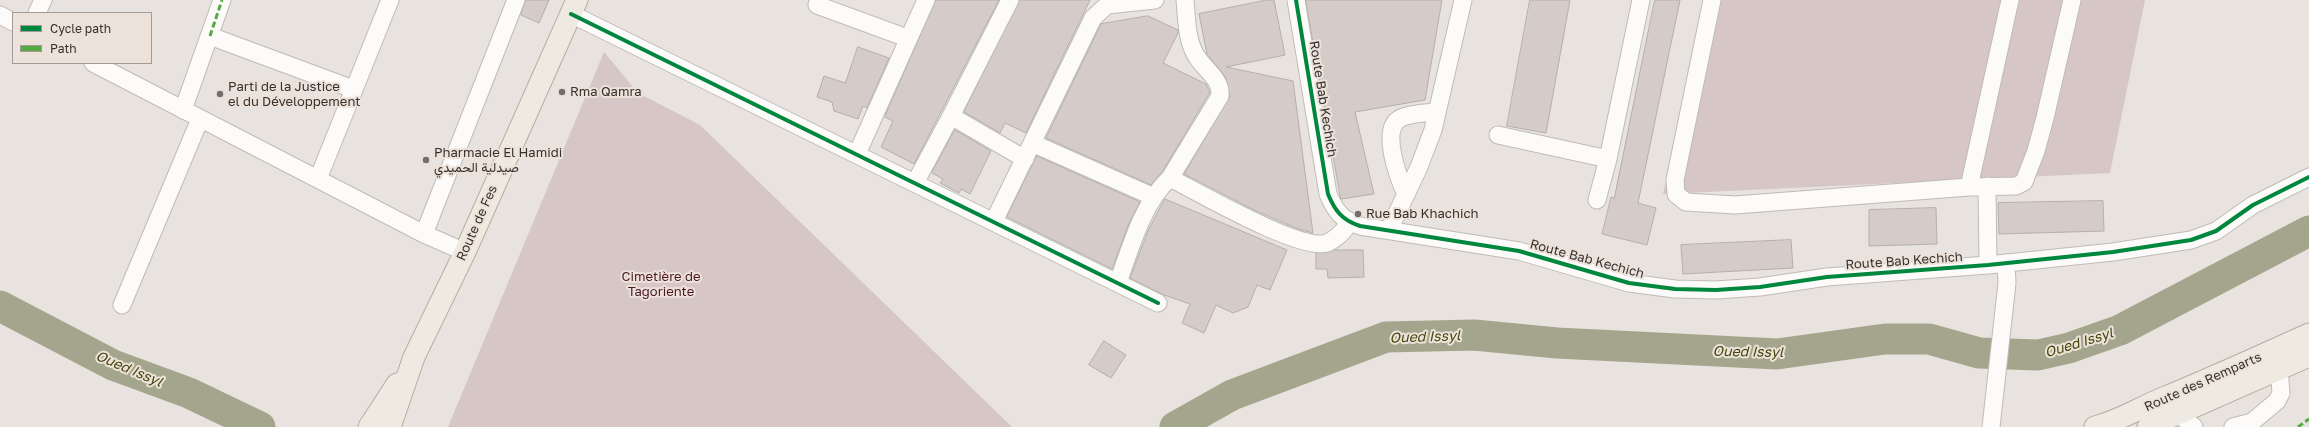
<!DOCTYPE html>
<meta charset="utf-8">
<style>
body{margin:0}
#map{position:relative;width:2309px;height:427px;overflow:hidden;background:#e8e3de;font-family:"Golos Text",sans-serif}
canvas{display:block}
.legend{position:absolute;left:12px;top:12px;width:140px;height:52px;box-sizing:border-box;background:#ede2d9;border:1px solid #a39b95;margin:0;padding:5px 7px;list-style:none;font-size:12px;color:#35312e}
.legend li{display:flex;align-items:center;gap:8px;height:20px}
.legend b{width:20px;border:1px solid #a39b95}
</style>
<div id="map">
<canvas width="2309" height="427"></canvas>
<ul class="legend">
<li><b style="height:5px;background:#00873e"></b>Cycle path</li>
<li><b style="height:5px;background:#54ab44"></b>Path</li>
</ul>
</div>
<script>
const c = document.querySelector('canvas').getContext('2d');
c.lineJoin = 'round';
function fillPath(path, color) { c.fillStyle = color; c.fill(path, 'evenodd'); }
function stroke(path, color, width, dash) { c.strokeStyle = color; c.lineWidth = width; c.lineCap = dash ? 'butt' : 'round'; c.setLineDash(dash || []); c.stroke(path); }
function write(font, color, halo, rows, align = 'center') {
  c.font = font + ' "Golos Text",Vazirmatn,sans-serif'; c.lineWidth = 4; c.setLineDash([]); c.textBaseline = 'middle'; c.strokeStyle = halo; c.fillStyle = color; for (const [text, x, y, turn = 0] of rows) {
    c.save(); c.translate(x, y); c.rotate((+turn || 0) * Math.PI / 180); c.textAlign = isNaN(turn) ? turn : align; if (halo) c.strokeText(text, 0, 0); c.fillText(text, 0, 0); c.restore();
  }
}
const green = new Path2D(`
 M1705 0H2145L2110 173 1663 194Z
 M604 52 638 93 700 125 1012 427H448Z`);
const river = new Path2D(`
 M0 306 113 365 189 393 260 427
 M1175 427 1232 395 1386 337 1474 335 1557 343 1777 354 1885 339H1929L1979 353 2038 355 2069 348 2120 330 2309 231`);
const building = new Path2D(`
 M526 0H549L539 23 521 15Z
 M936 0H999L914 164 881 147 893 121 885 117Z
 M1020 0H1090L1026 133 1005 123 1000 133 964 112Z
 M1267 0H1274L1285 55 1226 67 1293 81 1313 233 1298 229 1254 210 1184 174 1230 96 1225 76 1207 54 1199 14Z
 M1306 0H1442L1425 100 1355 112 1374 194 1341 199Z
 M1530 0H1570L1546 133 1507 126Z
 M1655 0H1680L1638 203 1656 208 1647 245 1602 234 1611 197 1614 198Z
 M1148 16 1178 30V33L1163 63 1206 84 1210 92 1164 169 1151 185 1046 138 1101 24Z
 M858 47 889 58 867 108 863 106 858 119 834 111 832 102 817 97 824 76 845 83Z
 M955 130 991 151 970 194 961 189 959 193 940 183 943 179 932 173Z
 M1037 156 1140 202 1129 223 1112 269 1007 217Z
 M1165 199 1287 250 1270 290 1257 285 1248 307 1233 313 1216 305 1204 333 1182 323 1190 304 1164 295 1130 278 1148 231Z
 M2103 201 2104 231 1999 234 1998 203Z
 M1936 208 1937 244 1869 246V210Z
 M1791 240 1793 268 1683 274 1681 245Z
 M1335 250H1363L1364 277 1328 278 1327 269H1316V253Z
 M1104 341 1126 355 1111 378 1089 365Z`);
const minor = new Path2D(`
 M1296 0 1328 194C1335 211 1342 220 1360 226L1519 251 1629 283 1675 289 1716 290 1760 287 1827 277 1988 265 2113 252 2191 240 2216 231 2253 205 2309 177
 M1712 0 1675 180 1676 194 1686 202 1735 205 1969 187 2016 186 2024 182 2036 151 2045 118 2072 0
 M817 5 907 38
 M37 13 43 0
 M571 14 1158 303
 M0 15 13 22
 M210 36 353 89
 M93 63 424 234 465 252
 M183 110 222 0
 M951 116 1010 0
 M1498 135 1608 159
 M1032 143 1154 197
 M857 154 926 0
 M1170 178C1198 192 1301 252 1327 243 1337 239 1343 231 1350 223
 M318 179 390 0
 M915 183 951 116 1025 159
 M1987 186 1988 265
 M1969 187 2010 0
 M1406 195C1399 179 1379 128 1401 118 1411 113 1426 113 1437 112
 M1597 200 1608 159 1641 0
 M994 221 1093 18 1107 5 1155 0
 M1389 230 1419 167 1433 130 1463 0
 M424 234 516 0
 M1118 283C1130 249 1143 202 1170 178L1220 96C1222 81 1207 71 1199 60 1186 43 1187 20 1185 0
 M122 305 200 119
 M2179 414 2194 427
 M1991 427 2007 283 2006 263
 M2233 427 2252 422 2277 401 2281 393 2279 369`);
const major = new Path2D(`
 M369 427 397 384
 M390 427 414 357 465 252 577 0
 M2095 427C2121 420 2139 408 2163 398 2212 378 2260 356 2309 334
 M2148 427 2309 356`);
const quiet = new Path2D(`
 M210 36 222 0
 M2298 427 2309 419`);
const cycleway = new Path2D(`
 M1296 0 1328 194C1335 211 1342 220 1360 226L1519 251 1629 283 1675 289 1716 290 1760 287 1827 277 1988 265 2113 252 2191 240 2216 231 2253 205 2309 177
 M571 14 1158 303`);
const markers = [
 [562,92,4,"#746f6c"],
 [220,94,4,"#746f6c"],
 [426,160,4,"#746f6c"],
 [1358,214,4,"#746f6c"]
];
const poiNames = [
 ["Parti de la Justice",228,87],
 ["el du Développement",228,102],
 ["Rma Qamra",570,92],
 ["Pharmacie El Hamidi",434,153],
 ["صيدلية الحميدي",434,168],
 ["Rue Bab Khachich",1366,214]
];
const streetNames = [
 ["Route Bab Kechich",1323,99,81],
 ["Route de Fes",477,223,-66],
 ["Route Bab Kechich",1587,259,15],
 ["Route Bab Kechich",1904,261,-4],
 ["Route des Remparts",2203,382,-24]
];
const parkNames = [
 ["Cimetière de",661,277],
 ["Tagoriente",661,292]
];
const waterNames = [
 ["Oued Issyl",1425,337,-2],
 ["Oued Issyl",2079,343,-17],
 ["Oued Issyl",1748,352,1],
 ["Oued Issyl",129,369,23]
];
fillPath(green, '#d7c6c6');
stroke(river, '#a4a58d', 31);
fillPath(building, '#d5cbc8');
stroke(building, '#b4afac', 1);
stroke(minor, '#bfbbb7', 19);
stroke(major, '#b5ae9e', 23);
stroke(minor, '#fcfbfa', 17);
stroke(major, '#eeeae2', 21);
stroke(quiet, '#54ab44', 3, [6, 3]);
stroke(cycleway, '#00873e', 4);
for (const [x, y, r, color] of markers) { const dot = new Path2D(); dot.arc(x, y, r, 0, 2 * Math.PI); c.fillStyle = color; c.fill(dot); stroke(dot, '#ede2d9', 1.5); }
write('13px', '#35312e', '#ede2d9', poiNames, 'left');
write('13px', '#35312e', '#ede2d9', streetNames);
write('13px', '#4a1727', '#ede2d9', parkNames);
write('italic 14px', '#43480c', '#ede2d9', waterNames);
</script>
